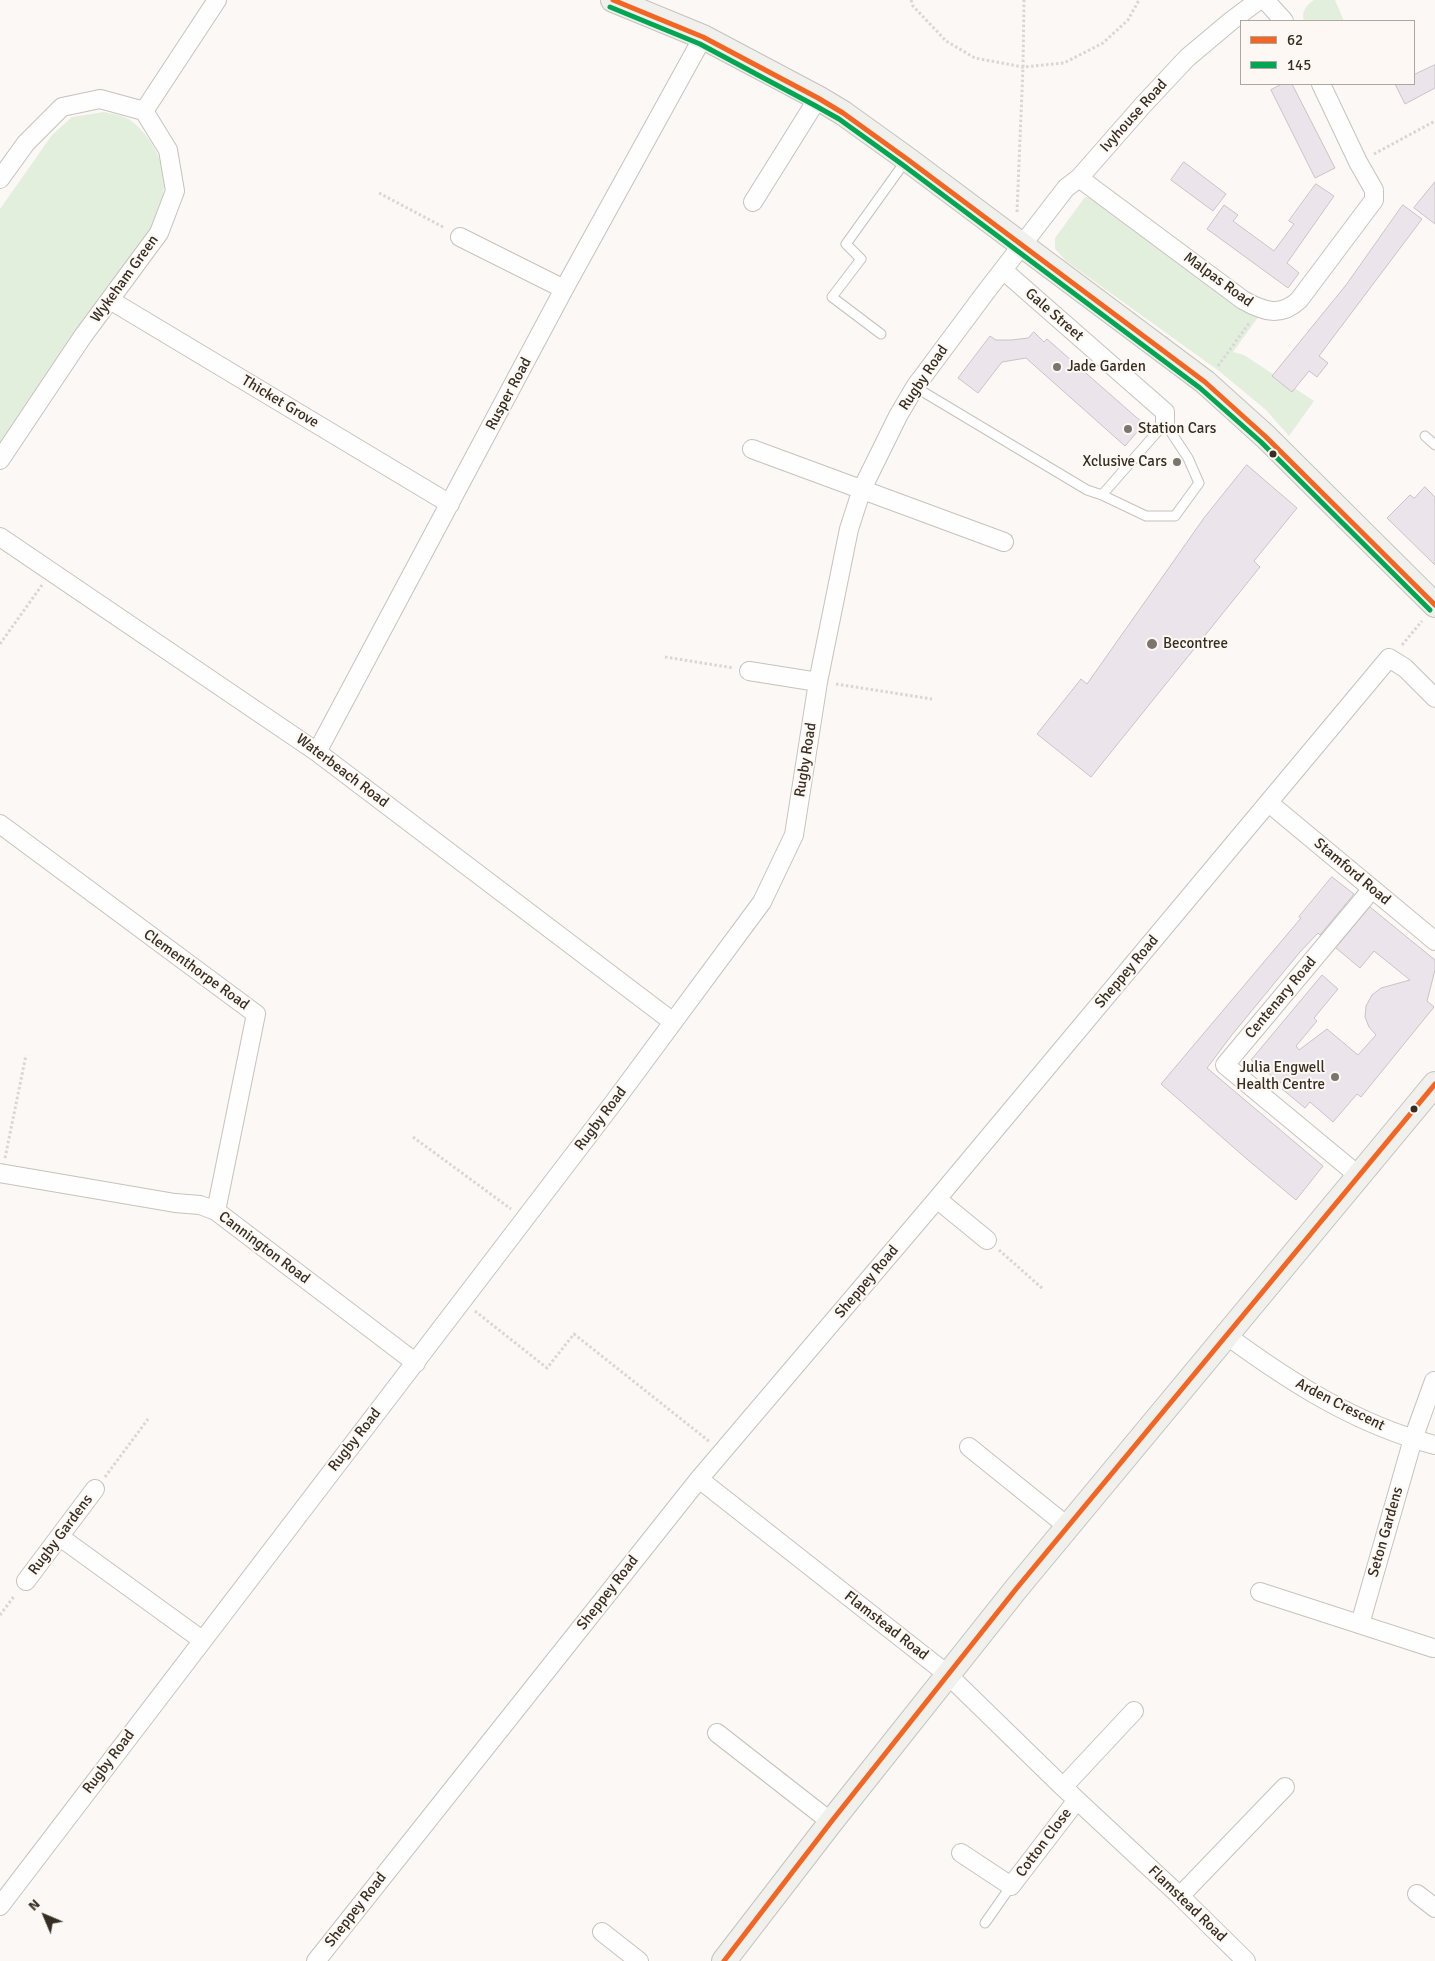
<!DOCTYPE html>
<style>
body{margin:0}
#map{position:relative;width:1435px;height:1961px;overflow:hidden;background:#fbf8f5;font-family:Signika,sans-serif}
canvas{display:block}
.legend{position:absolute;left:1240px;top:20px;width:175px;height:65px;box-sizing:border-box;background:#fdf8f3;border:1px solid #ada7a0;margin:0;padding:6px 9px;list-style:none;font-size:15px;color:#362e23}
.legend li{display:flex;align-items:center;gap:10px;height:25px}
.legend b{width:25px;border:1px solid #ada7a0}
.north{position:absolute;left:20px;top:1891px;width:50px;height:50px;-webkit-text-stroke:4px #fdf8f3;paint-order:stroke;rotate:315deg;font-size:14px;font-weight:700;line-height:20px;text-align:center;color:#362e23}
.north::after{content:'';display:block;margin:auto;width:18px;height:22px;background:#362e23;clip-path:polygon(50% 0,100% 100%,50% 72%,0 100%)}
</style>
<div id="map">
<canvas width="1435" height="1961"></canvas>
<ul class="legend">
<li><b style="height:6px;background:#f26522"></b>62</li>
<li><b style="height:6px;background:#00a651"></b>145</li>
</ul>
<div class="north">N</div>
</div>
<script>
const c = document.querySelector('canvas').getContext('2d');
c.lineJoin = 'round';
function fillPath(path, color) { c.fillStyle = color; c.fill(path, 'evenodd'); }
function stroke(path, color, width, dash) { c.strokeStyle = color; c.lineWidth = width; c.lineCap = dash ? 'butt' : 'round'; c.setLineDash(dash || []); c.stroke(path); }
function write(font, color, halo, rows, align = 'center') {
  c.font = font + ' Signika,sans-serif'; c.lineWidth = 4; c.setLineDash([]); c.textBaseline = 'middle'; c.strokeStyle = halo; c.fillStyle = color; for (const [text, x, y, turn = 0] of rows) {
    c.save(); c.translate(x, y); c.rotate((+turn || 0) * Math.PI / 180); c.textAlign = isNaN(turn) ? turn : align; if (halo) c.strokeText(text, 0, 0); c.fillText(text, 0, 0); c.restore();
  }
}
const green = new Path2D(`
 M1314 0H1335L1344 21H1304C1301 12 1306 5 1314 0Z
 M104 112C112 114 123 115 130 120 149 133 167 164 164 187 163 199 160 210 157 222L0 449V209L52 135 72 117Z
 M1085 197 1101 199 1259 316 1233 352 1244 355 1314 401 1289 436 1266 410 1219 371 1066 261 1055 249V238Z`);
const building = new Path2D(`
 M1435 65V88L1405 104 1395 84H1414V75Z
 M1282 84H1292L1335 168 1315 178 1271 90Z
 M1184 162 1226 194 1213 211 1171 180Z
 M1435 182V224L1414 208Z
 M1316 184 1334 196 1287 263 1299 273 1288 288 1207 229 1224 205 1238 215 1233 221 1274 251 1294 224 1289 221Z
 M1403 205 1422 219 1319 356 1328 363 1317 377 1309 371 1292 392 1272 376 1346 285Z
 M1034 332 1044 342 1047 339 1144 424 1125 446 1026 358 1002 362 978 393 958 378 990 336 996 340H1011L1028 338Z
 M1247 465 1297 508 1254 561 1260 567 1091 777 1037 734 1081 679 1087 684 1204 518Z
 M1425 487 1435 497V565L1387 518 1410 495 1414 498Z
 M1332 877 1354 894 1320 935 1318 933 1300 952 1231 1036 1207 1068 1323 1166 1296 1200 1248 1160 1161 1084 1301 918 1299 917Z
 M1370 907 1435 960V970L1427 1001 1434 1007 1361 1097 1357 1094 1333 1122 1310 1102 1305 1108 1282 1089 1285 1086 1251 1060 1322 975 1338 989 1314 1018 1317 1021 1296 1046 1299 1050 1327 1029 1358 1055 1376 1035 1369 1027 1365 1017 1366 1006 1372 995 1381 988 1410 980 1374 951 1360 968 1336 948Z`);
const path = new Path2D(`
 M911 0 913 6 946 41 975 58 1023 67 1064 63 1103 43 1128 20 1139 0
 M1374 154 1435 121
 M379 193 445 228
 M1017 212 1023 67 1024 0
 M1218 366 1250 322
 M0 644 42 585
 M1402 645 1422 621
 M665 657 734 668
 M836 684 932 699
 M413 1137 511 1209
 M5 1158 26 1055
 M999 1250 1043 1289
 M475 1311 547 1368 574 1334 710 1442
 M105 1477 148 1419
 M0 1615 15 1595`);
const lane = new Path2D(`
 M881 334 832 297 861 259 846 244 907 159
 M915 387 1087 490 1102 495 1165 423 1188 458 1199 483 1175 516H1146L1102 495
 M1425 436 1435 445
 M985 1923 1011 1886`);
const street = new Path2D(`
 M1265 0 1284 21
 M144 111 217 0
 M1079 178 1243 300C1264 312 1281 317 1299 300L1374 200V190L1358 162 1321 84
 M0 179 26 143 62 107 100 99 144 111 168 150 175 191 159 233 83 336 0 460
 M753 202 818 98
 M460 237 564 289
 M1003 270 1165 412V423
 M110 300 450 504
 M752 449 1004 542
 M0 537 317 752 673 1022
 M749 671 818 682
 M317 752 564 289 703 37
 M1269 803 1435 941
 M0 824 256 1014 216 1211
 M0 1173 175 1203 200 1205 216 1211 416 1363
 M1359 1176 1225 1065 1372 889
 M937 1199 987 1240
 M1226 1335C1290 1382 1357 1425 1435 1445
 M969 1447 1067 1526
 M699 1479 947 1674 1063 1787 1180 1896 1246 1961
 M60 1537 202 1640
 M26 1581 95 1489
 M1260 1592 1433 1648
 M1360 1624 1413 1439 1434 1381
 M717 1733 831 1822
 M1063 1787 1134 1711
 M961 1853 1011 1886 1077 1800
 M1417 1894 1435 1908
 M1180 1896 1285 1787
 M0 1906 614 1102 762 902 794 835 818 682 849 529 862 489 898 416 915 387 985 293 1066 188 1079 178 1143 105 1187 58 1231 21 1259 0
 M602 1932 639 1961
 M316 1961 699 1479 937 1199 1389 658 1405 668 1435 698`);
const secondary = new Path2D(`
 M613 0 703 37 818 98 843 113 907 159 1205 382 1266 437 1435 605
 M724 1961 831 1822 1016 1589 1435 1084`);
const bus1 = new Path2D(`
 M613 0 703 37 818 98 843 113 907 159 1205 382 1266 437 1435 605
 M724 1961 831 1822 1016 1589 1435 1084`);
const bus2 = new Path2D(`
 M610 7 700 44 814 105 839 119 903 165 1200 388 1261 442 1430 610`);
const markers = [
 [1057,367,5,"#7b756c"],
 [1128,429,5,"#7b756c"],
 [1273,454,4.5,"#362e23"],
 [1177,462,5,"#7b756c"],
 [1152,644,6,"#7b756c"],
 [1335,1077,5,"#7b756c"],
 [1414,1109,4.5,"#362e23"]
];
const streetNames = [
 ["Ivyhouse Road",1134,116,-48],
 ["Wykeham Green",125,279,-54],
 ["Malpas Road",1218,280,36],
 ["Gale Street",1054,315,41],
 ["Rugby Road",924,378,-56],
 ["Rusper Road",509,394,-62],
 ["Thicket Grove",280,402,31],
 ["Rugby Road",806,760,-81],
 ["Waterbeach Road",342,771,37],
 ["Stamford Road",1352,872,40],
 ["Clementhorpe Road",196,970,36],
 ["Sheppey Road",1127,972,-50],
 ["Centenary Road",1281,998,-50],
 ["Rugby Road",601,1119,-53],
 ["Cannington Road",264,1248,37],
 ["Sheppey Road",867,1282,-50],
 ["Arden Crescent",1340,1405,27],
 ["Rugby Road",355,1440,-52],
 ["Seton Gardens",1386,1532,-74],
 ["Rugby Gardens",61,1535,-53],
 ["Sheppey Road",608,1593,-52],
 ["Flamstead Road",886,1626,38],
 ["Rugby Road",109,1762,-53],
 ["Cotton Close",1044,1843,-53],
 ["Flamstead Road",1187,1904,44],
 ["Sheppey Road",356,1910,-52]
];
const poiNames = [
 ["Jade Garden",1067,367],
 ["Station Cars",1138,429],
 ["Xclusive Cars",1167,462,"right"],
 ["Becontree",1163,644],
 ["Julia Engwell",1325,1068,"right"],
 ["Health Centre",1325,1085,"right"]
];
fillPath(green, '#e3efdd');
fillPath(building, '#ebe4ea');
stroke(building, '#c8c3c7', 1);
stroke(lane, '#c7c2bc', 11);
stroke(street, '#c7c2bc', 20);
stroke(secondary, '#c7c2bc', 26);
stroke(path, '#d8d7d6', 3, [2.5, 2.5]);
stroke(lane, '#fefefe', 9);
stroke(street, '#fefefe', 18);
stroke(secondary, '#f0f0ec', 24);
stroke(bus1, '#f26522', 5);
stroke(bus2, '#00a651', 5);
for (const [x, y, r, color] of markers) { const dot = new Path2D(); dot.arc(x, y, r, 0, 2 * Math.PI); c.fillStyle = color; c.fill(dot); stroke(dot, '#fdf8f3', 2); }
write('15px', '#362e23', '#fdf8f3', streetNames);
write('15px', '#362e23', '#fdf8f3', poiNames, 'left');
</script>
